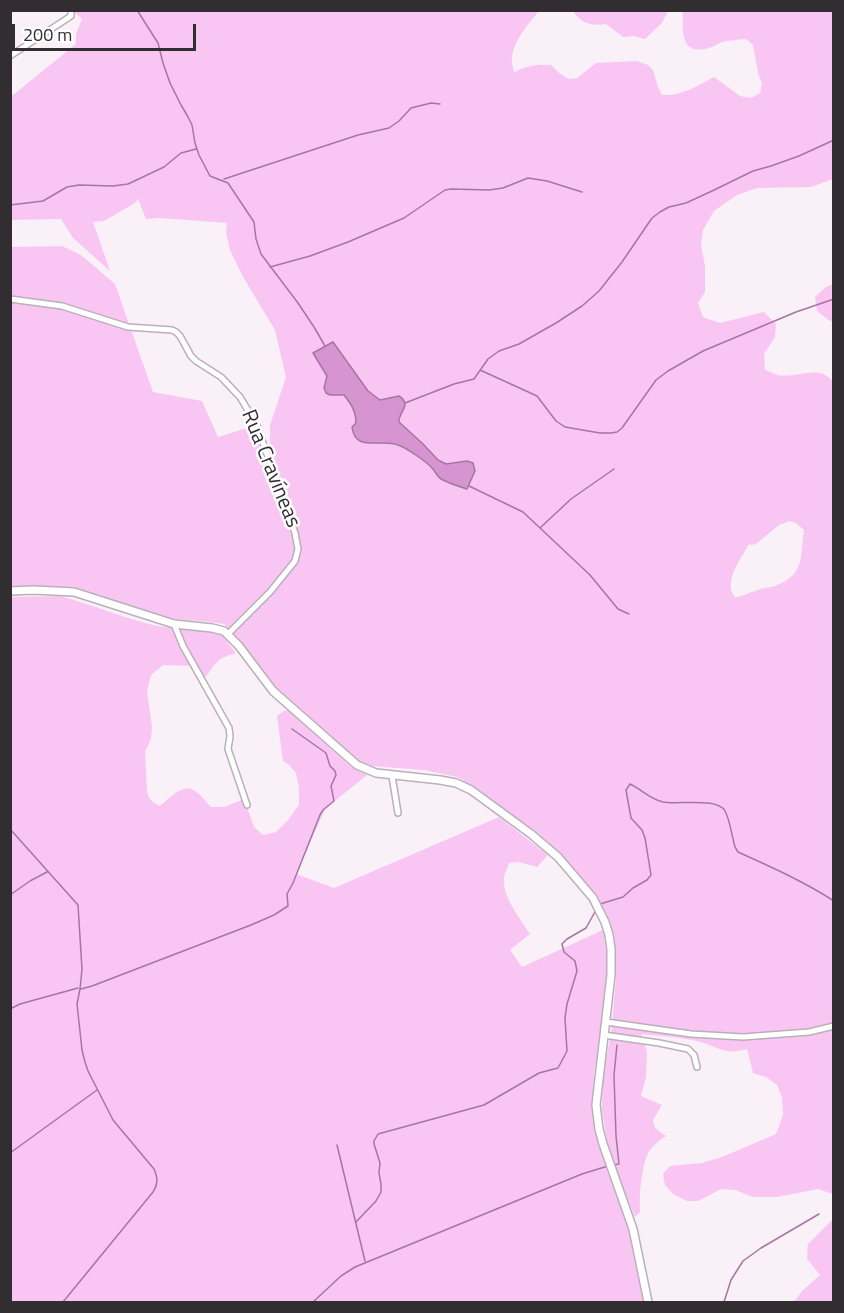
<!DOCTYPE html>
<meta charset="utf-8">
<style>
body{margin:0}
#map{position:relative;width:844px;height:1313px;overflow:hidden;background:#f9f0f8;font-family:"Titillium Web",sans-serif}
canvas{display:block}
.frame{position:absolute;inset:0;border:12px solid #312d30;pointer-events:none}
.scale{position:absolute;left:12px;top:24px;width:184px;height:27px;box-sizing:border-box;border:3px solid #312d30;border-top:0;padding-left:8px;font-size:18px;line-height:21px;white-space:nowrap;color:#312d30;-webkit-text-stroke:4px #fff;paint-order:stroke}
</style>
<div id="map">
<canvas width="844" height="1313"></canvas>
<div class="frame"></div>
<div class="scale">200 m</div>
</div>
<script>
const c = document.querySelector('canvas').getContext('2d');
c.lineJoin = 'round';
function fillPath(path, color) { c.fillStyle = color; c.fill(path, 'evenodd'); }
function stroke(path, color, width, dash) { c.strokeStyle = color; c.lineWidth = width; c.lineCap = dash ? 'butt' : 'round'; c.setLineDash(dash || []); c.stroke(path); }
function write(font, color, halo, rows, align = 'center') {
  c.font = font + ' "Titillium Web",sans-serif'; c.lineWidth = 5; c.setLineDash([]); c.textBaseline = 'middle'; c.strokeStyle = halo; c.fillStyle = color; for (const [text, x, y, turn = 0] of rows) {
    c.save(); c.translate(x, y); c.rotate((+turn || 0) * Math.PI / 180); c.textAlign = isNaN(turn) ? turn : align; if (halo) c.strokeText(text, 0, 0); c.fillText(text, 0, 0); c.restore();
  }
}
const green = new Path2D(`
 M73 11H539C529 23 514 40 512 57 511 62 513 67 514 72 526 66 537 64 551 65L559 73 569 79 577 78 596 63 637 61 648 65 653 70 658 87 662 95C682 96 697 86 714 77L740 96 751 98 760 93 762 84 758 73 753 45 746 39C738 40 730 40 722 42 718 43 714 47 709 48 681 56 682 32 683 13L681 11H833V179L811 187 757 188 737 195 714 211 703 230 701 245 705 266V292L698 303 703 317 720 323 764 312 776 324 775 337 764 354 765 370C769 371 774 374 778 375 797 379 820 363 833 382V1194L818 1189 777 1197H753L735 1190 721 1189 698 1201H687L673 1194 665 1185 663 1174 670 1166 702 1163 722 1157 776 1134 783 1115 782 1097 777 1085 766 1077 753 1073 747 1049C723 1056 718 1046 697 1041 679 1037 659 1036 641 1034L647 1052 646 1077 641 1096 662 1105 653 1120 655 1128 666 1136C660 1140 651 1147 648 1153 641 1169 639 1195 640 1212L635 1217 618 1176 607 1142 602 1110 603 1075 611 1034 616 979V949L610 921 597 895 561 854 478 789 457 777 424 770 371 766 357 760 272 684 224 624C201 620 178 621 155 616 123 609 94 592 62 587 45 585 27 588 11 588L10 247 62 246 81 255 115 284 153 392 202 401 218 437 253 426 266 460 270 457V425L286 377 275 330 243 277 230 250 226 232 227 223 159 218 146 219 138 199 135 203 104 221 93 222 110 271 73 238 61 219 11 220V95H13L76 44V34L82 19ZM789 521 796 523 804 530C800 559 805 576 772 587 767 588 762 588 758 590 749 592 744 597 735 597 722 583 742 557 749 544L751 545 756 544 779 525Z
 M573 11H668L662 23 645 39 633 36 623 37 606 24C591 26 581 24 573 11Z
 M833 284V321H830L817 311 815 297 826 287Z
 M60 596C90 604 119 616 149 624 172 630 196 629 219 632L236 653C230 656 222 656 217 662 210 669 210 675 200 680L193 666 163 665 151 675 147 691 152 727 151 739 145 752 147 792C149 800 153 803 160 806 169 799 181 784 193 790 200 793 206 802 211 807H224L244 799 254 827 263 835 276 832 288 820 299 805V788L296 773 289 765 283 761 277 716 284 711 288 710 351 767 367 775 325 809 296 874 334 888 499 817 548 855 537 867 518 862 509 863C508 867 505 872 504 877 501 895 521 920 530 934L510 950 522 967 603 930 606 950V979L601 1033 594 1074 593 1110 598 1144 610 1179 633 1236 645 1302H11L10 597Z
 M833 1219V1302H794L802 1291 820 1275 807 1259 808 1244Z`);
const water = new Path2D(`
 M333 342 368 391 380 400 399 396C413 405 398 412 399 422L423 444 438 460 446 464 467 461 473 463 475 471 467 489C458 486 448 483 441 479 436 476 436 472 432 468 427 462 405 447 398 445 381 438 355 453 352 427L356 423C356 411 351 404 344 395H330L326 393 324 388 327 376 313 353Z`);
const stream = new Path2D(`
 M137 10 158 43 163 63 170 83 181 105 187 115 192 125 195 143 199 155 210 176 228 183 254 222 256 239 261 254 298 303 314 327 325 346
 M224 179 358 135 389 128 399 121 411 108 431 103 440 104
 M10 205 43 201 67 187 79 185 113 186 128 184 164 167 181 153 196 149
 M270 267 310 256 348 242 404 218 445 190 451 189 489 190 503 188 528 178 547 181 582 192
 M480 370 537 396 556 421 565 427 600 433H611L617 432 622 428 656 380 668 371 703 351 796 312 834 299
 M405 403 454 384 474 379 488 359 499 351 519 344 556 323 582 306 599 291 622 262 652 218 660 212 669 207 686 203 712 191 753 171 771 166 799 156 834 140
 M469 486 523 512 590 575 618 609 629 614
 M541 527 571 499 614 469
 M10 829 78 905 82 969 80 989 77 1004 82 1050 85 1062 88 1071 113 1120 154 1169C158 1178 158 1184 153 1192L63 1302
 M10 895 30 881 47 872
 M600 904 623 897 633 888 647 880 651 875 645 838 642 830 631 818 626 790 630 784C641 789 650 799 663 802 678 805 717 797 725 811 730 820 732 837 735 847L738 852C771 867 803 881 834 901
 M81 989 92 986 251 925 274 915 288 906 287 894 293 883 320 815 323 810 334 801 331 786 336 775 335 771 330 766 326 753 292 729
 M10 1009 20 1004 78 988
 M337 1145 365 1261
 M10 1153 97 1090
 M612 1165 619 1164 616 1136 614 1075 617 1045
 M356 1222 376 1201 381 1192V1184L379 1173 380 1163 374 1144V1141L378 1134 484 1105 539 1073 558 1068 567 1051 565 1018 567 1004 577 971 575 961 564 952 562 944 567 939 586 928 596 910
 M313 1302 341 1276 355 1267 582 1174 608 1166
 M724 1302 731 1280 743 1261 761 1248 819 1214`);
const street = new Path2D(`
 M10 56 71 16V10
 M10 299 62 306 128 327 172 330 176 332 180 336 191 356 196 361 221 377 240 397 249 412 257 426 295 533 298 549 295 561 270 592 228 634
 M174 624 183 646 229 728 230 736 228 749 247 805
 M392 776 398 813
 M606 1022 691 1034 743 1037 809 1032 834 1026
 M604 1035 659 1043 688 1049 694 1055 697 1067`);
const secondary = new Path2D(`
 M10 591 34 590 74 592 174 624 212 628 224 631 239 646 273 691 357 765 376 773 440 780 456 783 471 790 531 834 558 857 593 898 605 922 609 935 611 949V975L596 1105 599 1129 603 1144 633 1229 648 1302`);
const streetNames = [
 ["Rua Cravíneas",270,469,68]
];
fillPath(green, '#f9c6f4');
fillPath(water, '#d695d1');
stroke(water, '#a476a1', 1.5);
stroke(stream, '#a476a1', 1.5);
stroke(street, '#b9b0b8', 8);
stroke(secondary, '#b9b0b8', 10);
stroke(street, '#fff', 5);
stroke(secondary, '#fff', 7);
write('21px', '#312d30', '#fff', streetNames);
</script>
